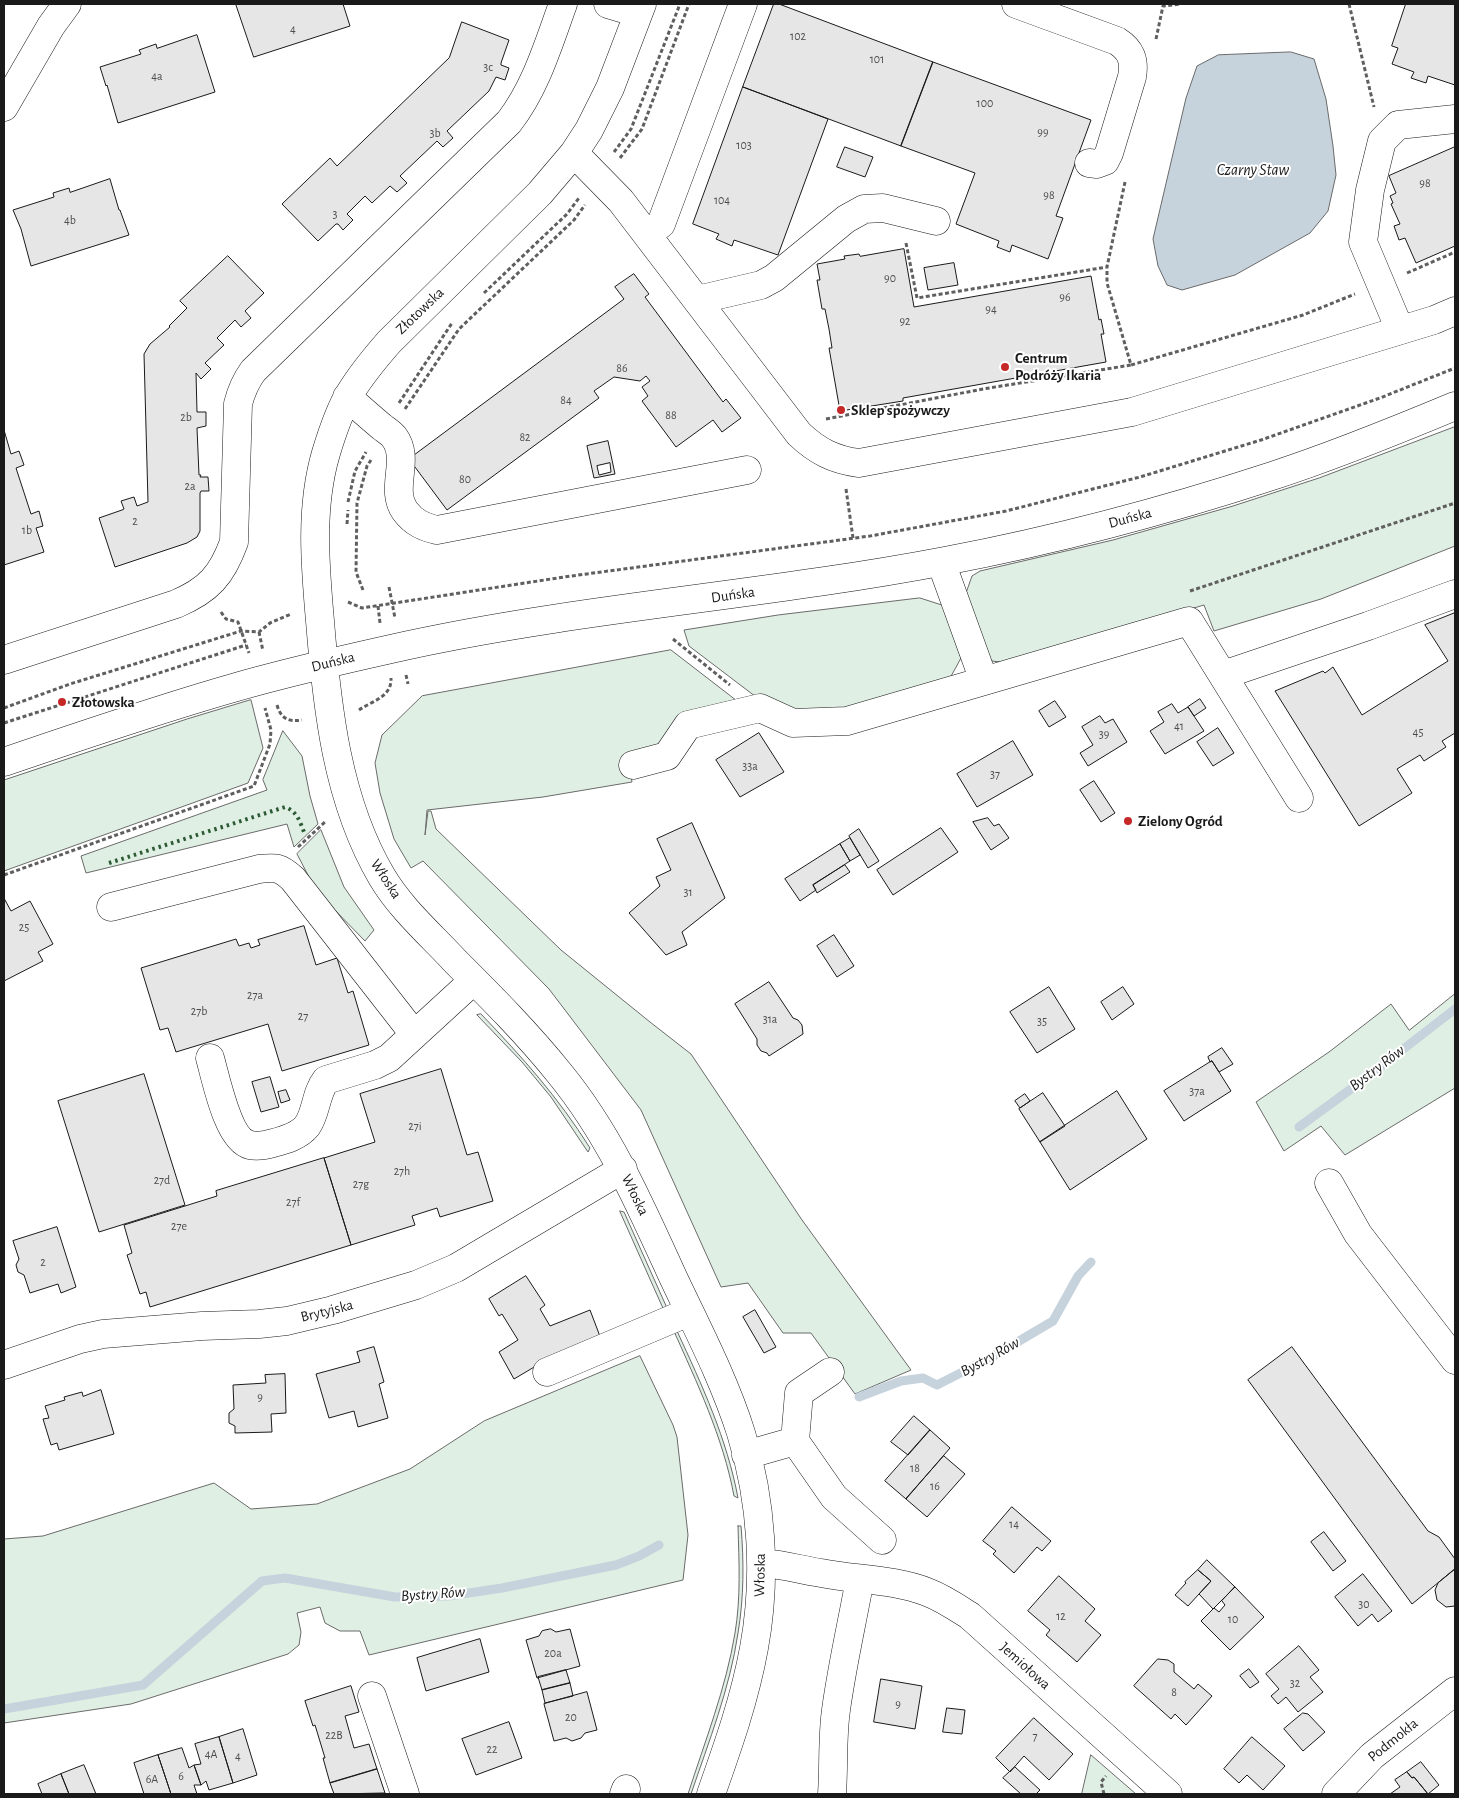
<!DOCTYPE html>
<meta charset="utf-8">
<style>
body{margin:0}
#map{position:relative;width:1459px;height:1798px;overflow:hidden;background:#fff;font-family:"Alegreya Sans",sans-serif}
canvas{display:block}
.frame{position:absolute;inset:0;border:5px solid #1a1a1a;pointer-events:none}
</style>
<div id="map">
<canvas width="1459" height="1798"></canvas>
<div class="frame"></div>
</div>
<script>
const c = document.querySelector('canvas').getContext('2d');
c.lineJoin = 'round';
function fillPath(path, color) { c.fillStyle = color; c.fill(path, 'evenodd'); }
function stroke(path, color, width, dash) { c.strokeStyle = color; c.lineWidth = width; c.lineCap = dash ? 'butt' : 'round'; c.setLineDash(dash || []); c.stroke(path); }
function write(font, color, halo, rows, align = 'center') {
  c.font = font + ' "Alegreya Sans",sans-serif'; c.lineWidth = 4; c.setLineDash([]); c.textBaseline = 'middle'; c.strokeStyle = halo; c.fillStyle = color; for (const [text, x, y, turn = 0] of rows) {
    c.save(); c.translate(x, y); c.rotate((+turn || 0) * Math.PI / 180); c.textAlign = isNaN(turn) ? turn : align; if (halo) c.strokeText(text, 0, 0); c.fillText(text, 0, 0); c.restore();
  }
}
const green = new Path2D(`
 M1455 427V546L1321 599 1214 631 1204 605 1009 663 992 661 985 651 966 593 972 576 980 571 1113 540 1233 506 1319 478Z
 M920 598 945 606 961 658 949 680 845 711 794 714 764 703 689 646 684 630 778 615Z
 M671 650 741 704 661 748 628 756 632 782 543 797 427 810 425 835 428 811H431L436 829 561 950 650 1022 691 1054 802 1220 911 1370 855 1394 811 1333H783L748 1283 721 1287 641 1110 549 989 423 861 411 868 394 839 380 793 375 763 382 735 422 696Z
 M251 700 263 748 248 783 4 871V780L187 719Z
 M283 731 302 756 310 796 318 824 294 847 287 824 86 873 81 856 267 790 263 780Z
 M321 830 344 887 374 930 365 941 324 899 309 877 297 854Z
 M1455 994V1088L1345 1155 1321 1126 1284 1151 1256 1102 1329 1052 1391 1004 1409 1030Z
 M481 1014C523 1058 558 1097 590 1148L588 1152 551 1097 522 1062 477 1015Z
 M620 1211 624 1212 667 1308 665 1312Z
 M673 1329 677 1331C702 1385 727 1439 738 1498L734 1496C723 1437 697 1383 673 1329Z
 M640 1356 673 1425 677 1437 688 1535 683 1580 369 1655 360 1631H340L325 1623 320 1607 297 1613 301 1632 299 1645 288 1654 131 1704 4 1723V1539L43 1536 214 1483 251 1509 317 1504 410 1469 484 1421Z
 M738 1526H741C744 1562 744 1597 738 1633 730 1688 709 1741 691 1794H688C705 1741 726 1688 735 1633 741 1597 739 1562 738 1526Z
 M1091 1755 1136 1794H1082Z`);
const water = new Path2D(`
 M1291 52 1314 59 1326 99 1333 146 1336 175 1328 211 1310 233 1235 275 1182 290 1167 285 1158 266 1153 239 1186 98 1197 66 1218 55Z`);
const stream = new Path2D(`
 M1299 1127 1366 1078 1455 1009
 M859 1397 901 1381 923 1378 937 1385 992 1357 1053 1321 1078 1276 1091 1262
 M4 1709 143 1685 262 1581 285 1578 395 1597 449 1596 502 1588 616 1565 639 1556 659 1545`);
const building = new Path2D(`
 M236 4H343L350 26 254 57Z
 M774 4H779L933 62 901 146 743 87Z
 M1406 4H1455V85L1428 76 1426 83 1411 78 1414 72 1392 64 1398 48 1392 46Z
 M462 22 509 40 501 63V65L509 68 505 80 496 77 489 91 447 131 453 138 443 147 437 141 400 176 407 183 397 192 390 186 372 203 365 196 347 214 353 220 343 230 338 224H336L318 241 282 204 330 158 337 166 449 58Z
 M197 35 215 92 118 123 107 85 106 86 100 67 141 54 139 50 156 44 157 48Z
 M933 62 1091 120 1056 216 1063 218 1048 259 1012 245 1010 252 997 247 999 241 956 224 975 173 901 146Z
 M743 87 828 119 778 255 734 240 732 246 716 239 719 234 693 224Z
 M845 147 873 157 865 177 837 167Z
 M1455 147V246L1416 263 1405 238 1399 240 1394 226 1400 224 1391 204 1393 203 1390 196 1396 193 1389 176Z
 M110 179 119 210H120L129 235 31 266 21 229 13 210 54 197 53 193 69 188 70 192Z
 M904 249 914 307 1091 276 1099 320 1101 319 1104 334H1101L1106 362 903 398V401L840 411 829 348H832L829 329 825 309H822L817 280H820L817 264 845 259 844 256 859 254 860 256Z
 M228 256 264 293 245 311 251 318 241 327 235 320 217 338 224 345 205 363 211 369 201 379 196 373 197 412H206V426L197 428 199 475H201L200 477H208L209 491H201L200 493V531L197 537 187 543 115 567 99 518 122 510 124 509 121 501 134 497 137 506 148 502 144 354 150 344 170 327 169 326 187 308 180 301Z
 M954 263 958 285 928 290 924 268Z
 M634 274 649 294 645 297 723 402 726 399 741 418 722 432 713 420 676 447 642 401 648 396 642 387 650 381 646 376 640 381 614 377 594 391 599 398 447 510 412 463 414 455 624 299 615 287Z
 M4 430 11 454 19 451 24 465 16 468 31 514 39 511 43 526 36 528 44 552 4 565Z
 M608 441 615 474 594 478 587 446ZM610 463 611 472 599 475 597 466Z
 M1455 613V733L1442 741 1446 747 1424 761 1420 755 1397 769 1412 793 1359 826 1275 691 1323 671 1325 673 1333 667 1362 715 1448 661 1425 625Z
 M1200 699 1206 708 1194 716 1188 707Z
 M1055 701 1066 717 1049 727 1039 711Z
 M1172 704 1178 713 1188 707 1204 731 1165 754 1150 731 1164 722 1158 712Z
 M1100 716 1105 723 1113 719 1127 742 1088 766 1080 753 1093 745 1082 727Z
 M1218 728 1234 753 1213 766 1197 742Z
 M759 733 784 772 740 797 716 760Z
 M1013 741 1033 775 977 807 957 774Z
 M1094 781 1115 813 1101 822 1080 790Z
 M988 818 994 826 999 824 1009 838 991 850 973 822Z
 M692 823 725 898 682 932 687 945 666 955 629 913 660 886 656 877 671 870 657 839Z
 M941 828 958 852 893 895 877 870Z
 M859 829 879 861 868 868 849 836Z
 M850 838 860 855 850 861 840 844Z
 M840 844 850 861 813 885 816 890 800 901 785 879Z
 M845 865 850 872 817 893 813 885Z
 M5 900 11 911 30 901 53 944 38 952 43 961 4 981V901Z
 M304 926 316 965 337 958 348 993 353 991 369 1045 282 1071 268 1024 176 1052 168 1028 160 1030 141 968 236 939 239 946 249 943 251 948 260 945 258 940Z
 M834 935 854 966 837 977 817 946Z
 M769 982 793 1018 798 1020 802 1025 803 1034 769 1056 767 1053 761 1051 757 1045V1039L735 1004Z
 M1049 987 1075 1029 1037 1053 1010 1012Z
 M1123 987 1134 1004 1112 1020 1101 1002Z
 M1222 1048 1233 1064 1219 1072 1212 1061 1210 1062 1208 1057Z
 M1212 1061 1231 1091 1184 1121 1164 1091Z
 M441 1069 467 1155 478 1152 493 1201 440 1217 437 1208 412 1216 415 1225 351 1245 324 1158 375 1142 360 1094Z
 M144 1074 185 1205 99 1232 58 1101Z
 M270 1077 279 1107 261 1112 252 1082Z
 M286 1090 290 1100 281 1103 278 1092Z
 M1117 1091 1147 1139 1070 1190 1040 1142Z
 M1043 1093 1065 1126 1040 1142 1019 1109Z
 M1025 1094 1030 1101 1020 1108 1015 1101Z
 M324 1158 351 1245 150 1307 146 1292 140 1294 127 1255 132 1253 124 1225 217 1196 216 1191Z
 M57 1227 76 1287 61 1293 58 1284 30 1293 24 1275 18 1272 16 1265 19 1259 13 1241Z
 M526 1276 545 1305 540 1309 550 1326 590 1310 601 1339 541 1363 514 1379 499 1352 518 1340 502 1314 499 1316 489 1299Z
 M755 1310 776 1347 764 1353 743 1317Z
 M374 1347 384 1382 379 1384 388 1418 358 1427 354 1411 329 1418 316 1374 360 1362 357 1352Z
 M1292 1347 1428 1531 1439 1537 1455 1559V1569L1412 1604 1248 1380Z
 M285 1374 286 1413 271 1414 272 1432 235 1433V1426L229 1423V1413L234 1409 233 1385 266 1383 265 1375Z
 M101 1390 114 1434 59 1450 57 1443 51 1445 43 1419 49 1418 45 1406 65 1400 64 1397 82 1392 83 1396Z
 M914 1416 930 1430 908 1455 891 1442Z
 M930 1430 950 1448 906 1499 885 1481Z
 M944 1456 965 1474 927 1517 906 1499Z
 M1012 1507 1051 1541 1042 1551 1037 1547 1014 1573 993 1554 996 1551 983 1541Z
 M1324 1532 1346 1561 1333 1571 1311 1542Z
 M1207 1560 1235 1587 1213 1609 1199 1594 1211 1581 1198 1570Z
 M1455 1569V1606L1446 1607 1437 1600 1435 1590 1438 1583Z
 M1198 1570 1211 1581 1188 1606 1175 1595 1186 1583 1185 1582Z
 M1363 1574 1392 1611 1378 1622 1372 1614 1358 1626 1335 1597Z
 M1059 1576 1095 1609 1085 1621 1101 1635 1077 1662 1046 1635 1050 1630 1028 1611Z
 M1235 1587 1264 1617 1230 1650 1201 1621 1214 1608 1219 1612 1225 1605 1222 1601Z
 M551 1629 556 1632 570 1629 580 1666 537 1678 526 1640 539 1636 542 1631Z
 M480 1639 489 1672 426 1691 417 1658Z
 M1299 1646 1319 1670 1310 1677 1323 1692 1298 1712 1286 1697 1278 1704 1271 1696 1279 1689 1266 1674Z
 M1158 1659 1168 1660 1174 1664V1672L1194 1689 1198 1684 1212 1696 1186 1725 1175 1714 1171 1719 1134 1686Z
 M1249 1669 1259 1682 1250 1688 1240 1676Z
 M566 1670 570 1683 542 1690 538 1677Z
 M881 1679 922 1686 915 1729 874 1722Z
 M570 1683 573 1696 545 1703 542 1690Z
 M351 1686 359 1712 345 1716 354 1748 369 1744 377 1769 330 1783 323 1758H325L315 1725 313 1726 305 1701Z
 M587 1692 597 1730 585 1733 581 1738 572 1741 566 1738 554 1741 544 1704Z
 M947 1708 965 1710 962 1734 943 1732Z
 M1303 1713 1308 1714 1325 1732 1303 1751 1284 1729Z
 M1034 1718 1073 1754 1049 1780 1024 1756 1010 1772 996 1758Z
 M509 1722 522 1758 476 1775 462 1739Z
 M243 1729 257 1775 233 1783 219 1737Z
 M219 1737 233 1783 209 1790 206 1781 201 1785 194 1765 201 1764 195 1744Z
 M1252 1737 1285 1766 1263 1790 1247 1775 1239 1783 1224 1769Z
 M182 1748 189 1768 194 1765 201 1785H194L197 1794H171L158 1755Z
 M158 1755 171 1794H144L134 1763Z
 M1421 1762 1439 1785 1428 1794 1414 1777 1412 1778 1407 1772Z
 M84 1765 96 1794H69L61 1774Z
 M1015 1767 1040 1790 1036 1794H1021L1003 1778Z
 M377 1769 385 1793 334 1794 330 1783Z
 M1407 1772 1412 1778 1414 1777 1428 1794H1390L1400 1787 1395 1780Z
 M61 1774 69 1794H42L38 1784Z`);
const path = new Path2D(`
 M1349 4 1374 107
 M1156 39 1163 6 1181 4
 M614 152 631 129 680 4
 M620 158 642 129 689 4
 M1125 182 1107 267V283L1131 365 1303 315 1355 294
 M906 243 917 298 1107 267
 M1407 273 1455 252
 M484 293 567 214 579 198
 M399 403 452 323
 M405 409 459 329 574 220 585 205
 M826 419 983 389 1131 365
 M846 489 853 538
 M348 502 355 471 366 452
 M347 524 348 510
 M389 587 395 618
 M363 590 356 572 357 503 367 466 371 460
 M1190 591 1455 503
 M348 602 362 608 564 577 870 536 1006 511 1140 477 1261 440 1380 398 1455 368
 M378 606 380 623
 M221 612 226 619 238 622 249 653
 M259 632 263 651
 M673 639 730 685
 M406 675 408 684
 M277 705C281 719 289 722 302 720
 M4 708 70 684 241 631 259 632 270 623 291 614
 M359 710C372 701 392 697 391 678
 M4 723 246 645
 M298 847 325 822
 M4 875 254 786 270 744 271 730 265 708
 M1104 1794 1101 1782 1106 1776`);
const minor = new Path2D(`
 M608 4 638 13
 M642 4 610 88 589 130 574 153 540 193 389 342C375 358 361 375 350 393 339 411 332 433 326 453 310 507 315 565 320 621 327 708 337 801 382 877 401 909 431 935 456 962 492 998 528 1034 560 1074 610 1135 641 1207 673 1277 697 1328 724 1379 741 1433 762 1501 767 1577 754 1648 745 1698 728 1746 711 1794
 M1016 4 1117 41C1131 50 1135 60 1132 77L1109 153 1105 161 1097 164 1089 163
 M4 107 51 26 67 4
 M574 153 621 201 799 434C817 451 834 460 859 463L1132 412 1434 320 1455 311
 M647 234 661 224 743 4
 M697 300 761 285 774 278 846 219 864 209 883 208 936 221
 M1400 330 1363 242 1370 190 1382 141 1398 125 1455 119
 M347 397C359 407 370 417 382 427 386 430 391 433 394 437 411 459 389 489 405 511 414 523 424 527 437 530L747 470
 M941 562 984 681 1189 621 1299 798
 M4 660 176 604C209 590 222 575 234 542L238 404C241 392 245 382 253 371L509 122C536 87 548 45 563 4
 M1223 675 1368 626 1455 594
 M4 762C80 736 156 710 233 688 291 671 350 658 409 645 586 607 767 595 945 561 1056 540 1165 511 1272 476 1334 456 1395 431 1455 406
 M633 765 667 756 688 725 760 708 793 723 847 721 984 681
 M111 907 259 869C276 867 280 867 293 879L414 1034
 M210 1058C216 1079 228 1140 250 1145 258 1147 266 1145 273 1143 285 1140 299 1136 307 1126 317 1112 315 1094 326 1080L375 1065 389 1058 474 980
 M1329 1183 1358 1234 1455 1360
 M4 1365 80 1339 103 1334 202 1326 259 1324 287 1321 333 1310 416 1285 456 1268 623 1169
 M547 1372 689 1312
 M795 1441 799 1393 830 1372
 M746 1455 795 1441 834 1497 882 1540
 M761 1563C782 1564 801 1570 821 1573 856 1580 894 1579 927 1592 943 1598 956 1607 970 1616L1168 1794
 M372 1696 405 1794
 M624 1794 626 1789
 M832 1794C834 1766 832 1738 836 1710 842 1666 852 1623 860 1579
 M1336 1794 1372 1756 1455 1691`);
const hedge = new Path2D(`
 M109 863 285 807C297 811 300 822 304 832`);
const markers = [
 [1005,367,5,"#c62828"],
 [841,410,5,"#c62828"],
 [62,702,5,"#c62828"],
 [1128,821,5,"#c62828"]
];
const numberNames = [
 ["4",293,29],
 ["102",798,36],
 ["101",877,59],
 ["3c",488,67],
 ["4a",157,76],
 ["100",985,103],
 ["99",1043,132],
 ["3b",435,133],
 ["103",744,145],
 ["98",1425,183],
 ["98",1049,195],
 ["104",722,200],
 ["3",335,214],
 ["4b",70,220],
 ["90",890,278],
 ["96",1065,297],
 ["94",991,309],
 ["92",905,321],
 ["86",622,368],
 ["84",566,400],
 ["88",671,415],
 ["2b",186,417],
 ["82",525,437],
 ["80",465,479],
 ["2a",190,486],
 ["2",135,521],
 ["1b",27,530],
 ["41",1179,726],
 ["45",1418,732],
 ["39",1104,734],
 ["33a",750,766],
 ["37",995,774],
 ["31",688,892],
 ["25",24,927],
 ["27a",255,995],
 ["27b",199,1011],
 ["27",303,1016],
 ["31a",770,1019],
 ["35",1042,1021],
 ["37a",1197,1091],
 ["27i",415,1126],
 ["27h",402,1171],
 ["27d",162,1180],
 ["27g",361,1184],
 ["27f",293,1202],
 ["27e",179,1226],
 ["2",43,1262],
 ["9",260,1397],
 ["18",915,1468],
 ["16",935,1486],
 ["14",1014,1524],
 ["30",1364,1604],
 ["12",1061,1616],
 ["10",1233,1619],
 ["20a",553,1653],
 ["32",1295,1683],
 ["8",1174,1692],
 ["9",898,1704],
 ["20",571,1717],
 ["22B",334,1735],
 ["7",1035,1736],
 ["22",492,1749],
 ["4A",211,1754],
 ["4",238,1756],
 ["6",181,1776],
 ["6A",152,1779]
];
const streetNames = [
 ["Złotowska",420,311,-44],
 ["Duńska",1130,518,-15],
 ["Duńska",733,595,-8],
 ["Duńska",333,662,-14],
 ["Włoska",386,879,57],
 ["Włoska",635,1195,64],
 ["Brytyjska",327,1311,-14],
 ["Włoska",760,1575,-89],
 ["Jemiołowa",1025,1666,42],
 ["Podmokła",1393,1740,-39]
];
const poiNames = [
 ["Centrum",1015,358],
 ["Podróży Ikaria",1015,375],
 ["Sklep spożywczy",851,410],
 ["Złotowska",72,702],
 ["Zielony Ogród",1138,821]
];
const waterNames = [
 ["Czarny Staw",1253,170],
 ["Bystry Rów",1377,1068,-37],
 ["Bystry Rów",990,1357,-29],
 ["Bystry Rów",433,1594,-4]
];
fillPath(green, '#e0efe3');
stroke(green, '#6a6a6a', 1);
fillPath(water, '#c6d2dc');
stroke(water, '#6a6a6a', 1);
stroke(stream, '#c6d2dc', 9);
fillPath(building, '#e6e6e6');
stroke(building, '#1a1a1a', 1);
stroke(minor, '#1a1a1a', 29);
stroke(path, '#5f5f5f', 3, [4, 2.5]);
stroke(minor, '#fff', 28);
stroke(hedge, '#2b5a34', 4, [2.5, 4]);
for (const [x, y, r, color] of markers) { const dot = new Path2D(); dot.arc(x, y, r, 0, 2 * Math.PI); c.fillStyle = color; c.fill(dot); stroke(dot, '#fff', 2); }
write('12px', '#4d4d4d', null, numberNames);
write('15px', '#1a1a1a', '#fff', streetNames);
write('bold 15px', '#1a1a1a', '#fff', poiNames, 'left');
write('italic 16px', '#1a1a1a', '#fff', waterNames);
</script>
